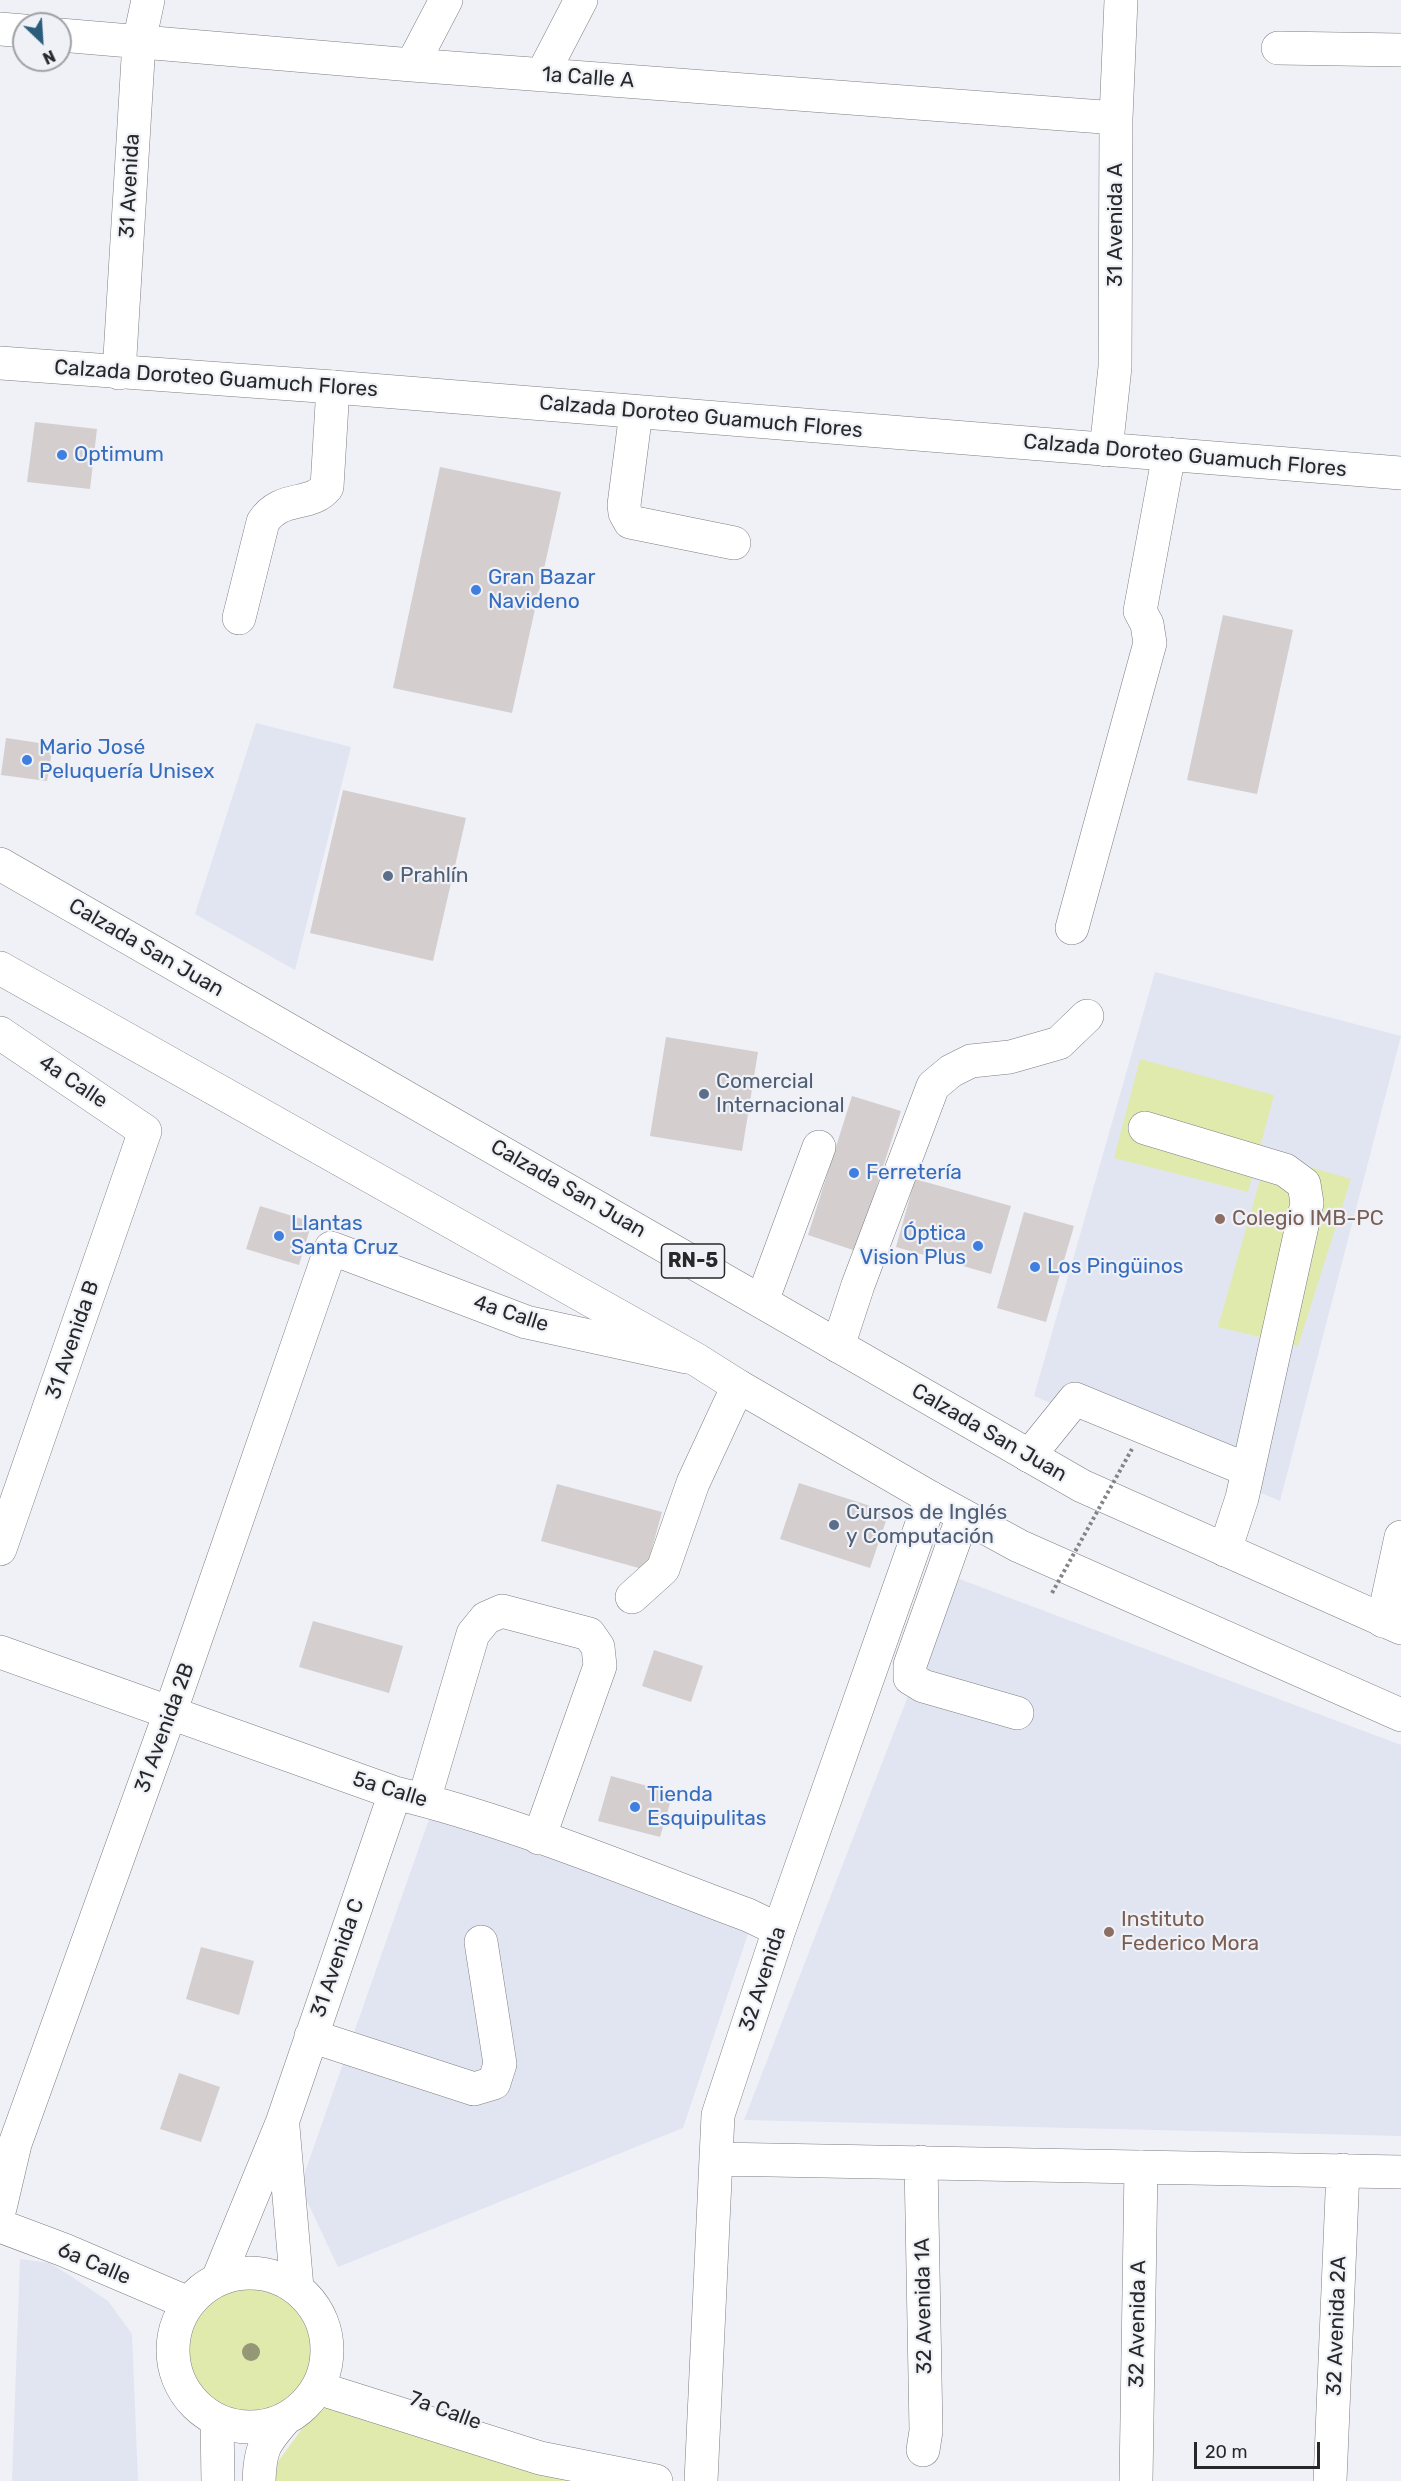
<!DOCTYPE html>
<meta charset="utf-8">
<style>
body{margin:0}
#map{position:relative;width:1401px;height:2481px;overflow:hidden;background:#eff1f6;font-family:Rubik,sans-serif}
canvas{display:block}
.north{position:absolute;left:12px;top:12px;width:60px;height:60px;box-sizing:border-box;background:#eff1f6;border:2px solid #9fa1a4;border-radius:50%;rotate:155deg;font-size:16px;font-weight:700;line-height:24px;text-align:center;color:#27282a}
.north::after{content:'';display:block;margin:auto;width:21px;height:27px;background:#2b5d7b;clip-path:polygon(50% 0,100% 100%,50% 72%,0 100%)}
.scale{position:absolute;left:1194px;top:2442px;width:126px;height:27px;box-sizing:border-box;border:3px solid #27282a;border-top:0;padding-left:8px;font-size:18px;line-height:21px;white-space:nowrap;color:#27282a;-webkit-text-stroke:4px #eff1f6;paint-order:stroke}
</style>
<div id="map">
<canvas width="1401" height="2481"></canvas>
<div class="north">N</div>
<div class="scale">20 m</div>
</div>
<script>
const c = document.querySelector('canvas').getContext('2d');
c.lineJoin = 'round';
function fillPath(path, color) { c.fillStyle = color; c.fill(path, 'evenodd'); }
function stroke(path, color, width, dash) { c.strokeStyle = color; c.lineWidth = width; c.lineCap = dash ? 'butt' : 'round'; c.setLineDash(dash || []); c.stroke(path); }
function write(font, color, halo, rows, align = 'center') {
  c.font = font + ' Rubik,sans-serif'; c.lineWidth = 4.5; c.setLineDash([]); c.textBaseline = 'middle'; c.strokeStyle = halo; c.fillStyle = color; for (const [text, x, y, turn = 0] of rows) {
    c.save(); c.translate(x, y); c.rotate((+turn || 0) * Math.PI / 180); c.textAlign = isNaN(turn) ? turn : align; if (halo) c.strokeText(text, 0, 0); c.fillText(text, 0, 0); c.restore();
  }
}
const built = new Path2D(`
 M256 723 351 747 295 970 195 914Z
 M1155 972 1401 1036 1280 1501 1034 1396Z
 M954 1577 1401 1745V2136L744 2120Z
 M434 1805 753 1919 683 2128 338 2267 300 2186Z
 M20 2259 50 2263 72 2277 108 2301 132 2334 138 2481H12Z`);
const green = new Path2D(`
 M1140 1059 1274 1095 1248 1192 1114 1158Z
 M1267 1155 1351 1179 1298 1346 1218 1327Z
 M184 2351a64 64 0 1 1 128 0a64 64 0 1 1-128 0Z
 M323 2400 569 2481H274V2467Z`);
const building = new Path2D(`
 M35 422 97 429 90 489 27 482Z
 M440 467 561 492 512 713 393 688Z
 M1223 615 1293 630 1257 794 1187 780Z
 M6 738 53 745 47 781 1 775Z
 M343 790 466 818 433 961 310 933Z
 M666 1037 758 1052 742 1151 650 1136Z
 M852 1096 901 1111 856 1251 808 1235Z
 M915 1179 1011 1206 991 1274 896 1247Z
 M260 1206 312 1222 299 1265 246 1249Z
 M1024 1212 1074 1226 1046 1322 997 1308Z
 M799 1483 889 1512 870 1568 780 1539Z
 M557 1484 662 1512 646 1570 541 1541Z
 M313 1621 403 1646 389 1693 299 1667Z
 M654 1650 703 1666 691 1702 642 1686Z
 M611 1776 673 1793 660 1837 598 1821Z
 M201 1947 254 1961 239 2015 186 1999Z
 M179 2073 220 2087 201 2142 160 2129Z`);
const minor = new Path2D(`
 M0 29 24 31
 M60 35 412 65 1116 118
 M1278 48 1401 50
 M412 65 446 0
 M542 75 581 0
 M119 373 139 42 148 0
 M636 412 624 505 625 513 630 522 734 543
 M1106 450 1115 367 1116 118 1121 0
 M239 618 263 522C281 494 310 508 327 487L333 387
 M1072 928 1150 643 1147 624 1140 611 1169 454
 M0 1033 145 1131 0 1549
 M1145 1128 1285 1170 1304 1184 1307 1203 1242 1498 1225 1550
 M762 1301 819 1147
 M838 1346 858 1285 933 1086 951 1071 971 1061 1010 1057 1059 1043 1087 1016
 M1029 1456 1075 1399 1248 1470
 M963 1516 910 1665V1678L923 1686 1017 1713
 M632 1597 663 1569 693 1483 738 1386
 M1383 1621 1401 1537
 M0 1652 395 1793C515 1822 632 1872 748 1915L779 1930
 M424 1800 473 1634 486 1618 502 1611 589 1634 598 1647 600 1666 539 1838
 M311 2036 474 2089 494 2083 500 2064 481 1942
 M283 2127 297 2288
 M718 2159 1401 2172
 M921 2162 926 2431 923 2450
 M0 2208 15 2144 170 1713 331 1248 526 1322 686 1357
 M0 2226 64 2250 188 2303
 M173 2350a77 77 0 1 1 154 0a77 77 0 1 1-154 0Z
 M218 2279 282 2123 395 1793
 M318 2388 540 2458 656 2481
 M217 2421 218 2481
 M259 2481C260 2449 264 2443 285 2419
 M701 2481 718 2115 779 1930 931 1498
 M1136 2481 1141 2167
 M1330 2481 1343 2170`);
const major = new Path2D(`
 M0 363 333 387 1401 473
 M0 864 1082 1486 1401 1628
 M0 968 697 1360 738 1386 931 1498 1019 1546 1401 1715`);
const pathBridge = new Path2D(`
 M1052 1593 1132 1449`);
const trees = [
 [251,2352]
];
const markers = [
 [62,455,6,"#3f7fe0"],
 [476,590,6,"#3f7fe0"],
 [27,760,6,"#3f7fe0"],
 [388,876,6,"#5c6f8a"],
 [704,1094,6,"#5c6f8a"],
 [854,1173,6,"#3f7fe0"],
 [1220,1219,6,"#8d6e63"],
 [279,1236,6,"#3f7fe0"],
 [978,1246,6,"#3f7fe0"],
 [1035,1267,6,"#3f7fe0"],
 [834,1525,6,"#5c6f8a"],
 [635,1807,6,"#3f7fe0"],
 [1109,1932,6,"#8d6e63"]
];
const shields = [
 [693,1261,63]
];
const shieldNames = [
 ["RN-5",693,1261]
];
const streetNames = [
 ["1a Calle A",588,78,4],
 ["31 Avenida",130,186,-87],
 ["31 Avenida A",1116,225,-90],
 ["Calzada Doroteo Guamuch Flores",216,379,4],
 ["Calzada Doroteo Guamuch Flores",701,417,5],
 ["Calzada Doroteo Guamuch Flores",1185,456,5],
 ["Calzada San Juan",146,948,30],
 ["4a Calle",73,1082,34],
 ["Calzada San Juan",568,1189,30],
 ["4a Calle",511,1314,18],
 ["31 Avenida B",73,1340,-71],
 ["Calzada San Juan",989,1433,30],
 ["31 Avenida 2B",165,1728,-70],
 ["5a Calle",390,1790,17],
 ["31 Avenida C",338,1958,-71],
 ["32 Avenida",763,1979,-72],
 ["6a Calle",94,2264,23],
 ["32 Avenida 1A",924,2306,-91],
 ["32 Avenida A",1138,2324,-89],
 ["32 Avenida 2A",1337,2326,-88],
 ["7a Calle",445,2411,20]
];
const shopNames = [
 ["Optimum",74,455],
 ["Gran Bazar",488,578],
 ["Navideno",488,602],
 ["Mario José",39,748],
 ["Peluquería Unisex",39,772],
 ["Ferretería",866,1173],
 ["Llantas",291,1224],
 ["Santa Cruz",291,1248],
 ["Óptica",966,1234,"right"],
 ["Vision Plus",966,1258,"right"],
 ["Los Pingüinos",1047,1267],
 ["Tienda",647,1795],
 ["Esquipulitas",647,1819]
];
const serviceNames = [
 ["Prahlín",400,876],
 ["Comercial",716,1082],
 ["Internacional",716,1106],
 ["Cursos de Inglés",846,1513],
 ["y Computación",846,1537]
];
const educationNames = [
 ["Colegio IMB-PC",1232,1219],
 ["Instituto",1121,1920],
 ["Federico Mora",1121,1944]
];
fillPath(built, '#e1e5f1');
fillPath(green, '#e1eaad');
fillPath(building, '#d4cecf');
stroke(minor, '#7d7e82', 34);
stroke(major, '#7d7e82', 34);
stroke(minor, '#fff', 33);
stroke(major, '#fff', 33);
stroke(pathBridge, '#828487', 4, [3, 3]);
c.fillStyle = '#949874';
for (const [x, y] of trees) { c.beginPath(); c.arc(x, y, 9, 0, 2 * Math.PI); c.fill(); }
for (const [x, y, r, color] of markers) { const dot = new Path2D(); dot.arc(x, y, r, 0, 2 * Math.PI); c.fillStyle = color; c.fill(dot); stroke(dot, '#eff1f6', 2); }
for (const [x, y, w] of shields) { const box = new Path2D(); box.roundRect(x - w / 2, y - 17, w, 34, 4.5); c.fillStyle = '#eff1f6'; c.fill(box); stroke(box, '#27282a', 1.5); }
write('bold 20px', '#27282a', null, shieldNames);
write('21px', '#27282a', '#eff1f6', streetNames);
write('21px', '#366cbe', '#eff1f6', shopNames, 'left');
write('21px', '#4e5e75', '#eff1f6', serviceNames, 'left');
write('21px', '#785e54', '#eff1f6', educationNames, 'left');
</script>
